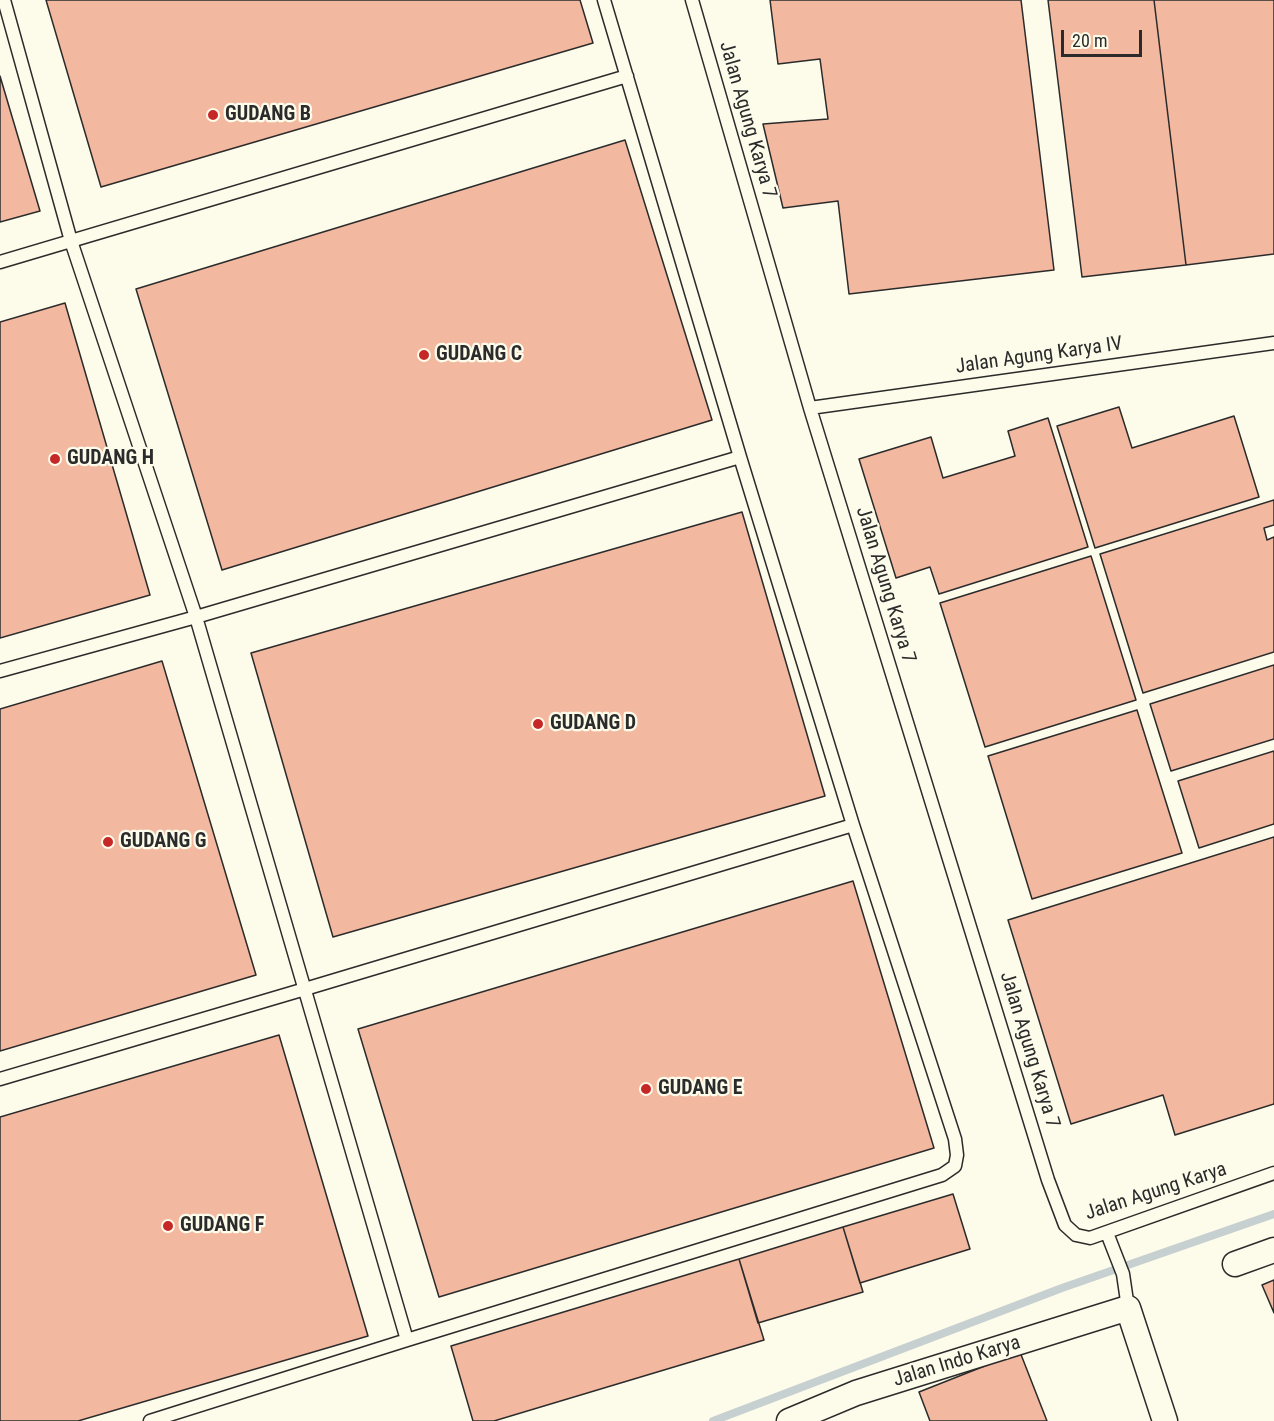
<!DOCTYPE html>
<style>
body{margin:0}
#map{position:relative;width:1274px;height:1421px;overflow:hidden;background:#fdfbea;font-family:"Roboto Condensed",sans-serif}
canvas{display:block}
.scale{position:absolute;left:1061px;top:30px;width:81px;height:27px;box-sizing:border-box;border:3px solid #2b2b2b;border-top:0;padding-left:8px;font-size:18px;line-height:21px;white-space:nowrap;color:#2b2b2b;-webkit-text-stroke:4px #fdfbea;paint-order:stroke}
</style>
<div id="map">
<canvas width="1274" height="1421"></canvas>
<div class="scale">20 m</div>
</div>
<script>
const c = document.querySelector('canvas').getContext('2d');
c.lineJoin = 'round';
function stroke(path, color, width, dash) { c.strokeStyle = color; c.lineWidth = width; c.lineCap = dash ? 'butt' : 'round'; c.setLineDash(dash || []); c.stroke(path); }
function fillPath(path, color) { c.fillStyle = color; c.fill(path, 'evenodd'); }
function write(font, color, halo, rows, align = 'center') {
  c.font = font + ' "Roboto Condensed",sans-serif'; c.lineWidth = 4.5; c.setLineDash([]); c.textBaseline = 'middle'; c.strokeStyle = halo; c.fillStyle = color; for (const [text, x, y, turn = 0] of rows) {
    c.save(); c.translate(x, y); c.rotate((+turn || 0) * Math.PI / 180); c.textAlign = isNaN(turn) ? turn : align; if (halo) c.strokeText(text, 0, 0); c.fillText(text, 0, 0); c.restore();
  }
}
const stream = new Path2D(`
 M713 1421 1062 1288 1274 1214`);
const building = new Path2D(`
 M46 0H580L593 43 101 187Z
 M770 0H1021L1054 270 849 294 838 201 783 208 763 124 828 119 820 59 778 64Z
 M1048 0H1154L1186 265 1082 277Z
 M1154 0H1274V254L1186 265Z
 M0 76 40 211 0 222Z
 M625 140 712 420 222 570 136 289Z
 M65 303 150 595 0 638V322Z
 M1119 407 1132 448 1234 416 1259 497 1095 548 1057 426Z
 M1048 418 1088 547 939 594 930 567 896 578 859 459 931 437 943 478 1015 456 1008 431Z
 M1274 500V525L1264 528 1267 540 1274 537V652L1143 693 1100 554Z
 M742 512 825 796 333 937 251 653Z
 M1091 556 1136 700 985 747 940 603Z
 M162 661 256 975 0 1051V709Z
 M1274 665V739L1171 771 1150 704Z
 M1137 710 1182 853 1032 899 988 756Z
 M1274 751V824L1199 848 1178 781Z
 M1274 837V1104L1175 1135 1163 1095 1071 1124 1008 920Z
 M853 881 934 1148 439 1297 358 1029Z
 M279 1035 368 1336 78 1421H0V1117Z
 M953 1194 970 1249 860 1283 843 1227Z
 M843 1227 863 1292 758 1323 739 1259Z
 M739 1259 764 1340 494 1421H473L451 1346Z
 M1274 1280V1313L1262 1285Z
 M1020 1352 1047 1421H930L919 1392Z`);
const lane = new Path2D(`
 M4 0 71 241 196 617 407 1340
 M692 0 810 408 1048 1180 1065 1225 1076 1235 1090 1238 1274 1173
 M0 262 627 76
 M810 408 1274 343
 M0 671 196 617 740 457 604 0
 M0 1079 305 989 853 825
 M1107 1233 1123 1274 1128 1308
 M150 1421 407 1340 929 1179 942 1175 955 1166 957 1155 955 1139 853 825 740 457`);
const street = new Path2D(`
 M1235 1264 1274 1250
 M789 1421 856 1393 1128 1308 1165 1421`);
const markers = [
 [213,115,6,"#c62828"],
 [424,355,6,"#c62828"],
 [55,459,6,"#c62828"],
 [538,724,6,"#c62828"],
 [108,842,6,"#c62828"],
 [646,1089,6,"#c62828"],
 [168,1226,6,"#c62828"]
];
const poiNames = [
 ["GUDANG B",225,115],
 ["GUDANG C",436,355],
 ["GUDANG H",67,459],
 ["GUDANG D",550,724],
 ["GUDANG G",120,842],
 ["GUDANG E",658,1089],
 ["GUDANG F",180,1226]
];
const streetNames = [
 ["Jalan Agung Karya 7",747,120,74],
 ["Jalan Agung Karya IV",1039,356,-8],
 ["Jalan Agung Karya 7",885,585,73],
 ["Jalan Agung Karya 7",1029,1050,73],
 ["Jalan Agung Karya",1156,1192,-18],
 ["Jalan Indo Karya",957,1362,-17]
];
stroke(stream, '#c7d0d0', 8);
fillPath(building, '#f2b8a0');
stroke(building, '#2b2b2b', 1.5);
stroke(lane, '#2b2b2b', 15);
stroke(street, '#2b2b2b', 27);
stroke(lane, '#fdfbea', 12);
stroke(street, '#fdfbea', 24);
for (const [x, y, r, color] of markers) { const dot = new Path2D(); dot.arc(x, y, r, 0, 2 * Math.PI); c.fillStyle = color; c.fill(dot); stroke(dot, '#fdfbea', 2); }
write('bold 20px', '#2b2b2b', '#fdfbea', poiNames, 'left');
write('20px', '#2b2b2b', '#fdfbea', streetNames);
</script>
